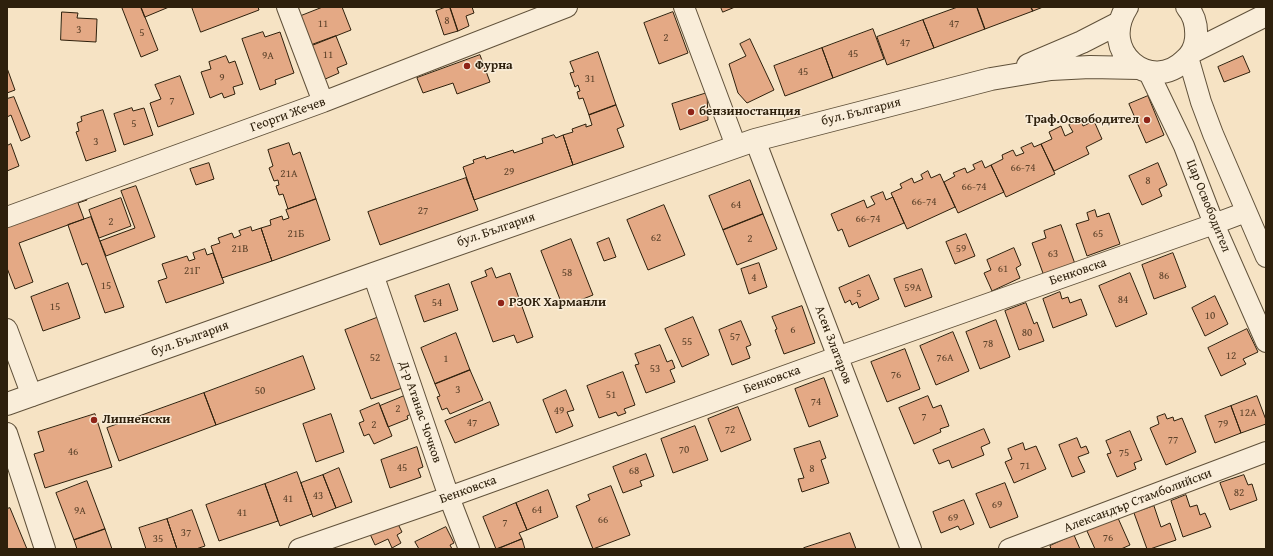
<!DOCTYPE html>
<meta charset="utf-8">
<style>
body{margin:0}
#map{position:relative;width:1273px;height:556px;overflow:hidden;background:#f6e3c4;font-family:"Gentium Book Plus",serif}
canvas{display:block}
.frame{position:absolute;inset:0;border:8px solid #2e200c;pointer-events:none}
</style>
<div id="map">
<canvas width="1273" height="556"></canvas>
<div class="frame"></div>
</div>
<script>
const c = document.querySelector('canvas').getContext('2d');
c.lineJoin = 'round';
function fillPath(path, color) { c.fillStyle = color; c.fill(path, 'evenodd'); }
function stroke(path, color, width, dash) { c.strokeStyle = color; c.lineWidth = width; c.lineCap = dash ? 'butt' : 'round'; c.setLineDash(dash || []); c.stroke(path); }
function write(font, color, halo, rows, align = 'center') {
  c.font = font + ' "Gentium Book Plus",serif'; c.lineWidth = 3; c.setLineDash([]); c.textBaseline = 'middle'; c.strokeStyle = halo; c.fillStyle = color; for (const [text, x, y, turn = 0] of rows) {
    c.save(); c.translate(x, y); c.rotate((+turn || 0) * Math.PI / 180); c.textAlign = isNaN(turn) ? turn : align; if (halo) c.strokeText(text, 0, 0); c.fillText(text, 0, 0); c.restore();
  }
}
const building = new Path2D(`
 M125 7H141L158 50 141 57 122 8Z
 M141 7H169L145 17Z
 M192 7H258L259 10 201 32Z
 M323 7H342L351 30 308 47 296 18Z
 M446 7H450L458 31 444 35 436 11Z
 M450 7H472L474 13 466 16 469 26 458 31Z
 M721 7H735L723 12Z
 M958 7H977L985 29 934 48 923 20Z
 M977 7H1031L1033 11 985 29Z
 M1031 7H1043L1033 11Z
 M62 12 78 13 77 18 97 19 96 42 61 40Z
 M673 12 688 53 659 64 644 23Z
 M923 20 934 48 887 65 877 37Z
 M873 29 884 59 833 78 822 48Z
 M263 32 265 37 280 32 294 73 275 80 276 84 260 90 242 39Z
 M336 36 347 64 337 68 339 73 323 80 309 46Z
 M750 39 774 90 747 103 738 93 729 64 746 56 740 44Z
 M822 48 833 78 785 96 774 66Z
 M598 52 616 105 589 115 583 98 579 99 577 92 580 91 578 85 575 87 570 73 574 72 570 62Z
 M480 55 490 82 457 94 453 83 423 93 417 78Z
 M226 56 229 63 235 61 243 84 233 87 235 94 224 98 222 93 210 98 201 72 211 69 209 62Z
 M1243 56 1250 72 1224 82 1218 67Z
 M7 68 15 90 7 93Z
 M180 76 194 114 158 127 150 103 161 99 155 85Z
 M707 93 708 120 680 130 672 104Z
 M1148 96 1164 135 1146 143 1129 104Z
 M14 97 30 137 21 141 11 115 7 117V99Z
 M616 105 624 126 617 129 624 147 573 165 563 135 573 132 572 129 586 124V127L592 125 589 115Z
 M132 108 133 111 144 108 153 135 124 145 114 114Z
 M103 110 116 151 86 161 76 132 79 131 77 123 82 121 81 117Z
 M1081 120 1083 126 1094 121 1102 139 1086 147 1089 154 1054 171 1041 144 1052 139 1049 132 1061 126 1065 136 1073 132 1069 125Z
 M554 135 556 138 563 135 573 165 474 200 463 167 474 163 473 160 485 156 486 159 513 150 514 153 543 143 542 139Z
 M289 143 293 155 300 152 316 199 288 209 283 194 279 195 276 186 279 185 278 180 274 181 269 168 273 166 268 150Z
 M1032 143 1034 147 1041 144 1055 174 1006 197 991 165 1003 159 1002 155 1013 150 1016 156 1024 153 1021 148Z
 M11 144 19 166 7 171V146Z
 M982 161 985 168 991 165 1004 192 958 213 944 182 955 176 953 173 965 168 967 173 975 169 973 165Z
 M209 163 214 179 196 185 190 169Z
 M1158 163 1167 185 1159 189 1162 196 1142 205 1129 176Z
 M928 171 931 178 940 174 955 207 907 229 891 193 902 188 900 184 912 178 914 183 923 179 921 175Z
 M466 178 478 210 380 245 368 212Z
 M750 180 763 214 723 230 709 196Z
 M136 186 155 237 106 256 100 241 135 228 121 191Z
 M84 192 87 200 78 203 84 219 19 243 33 282 15 289 7 268V221Z
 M883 192 886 200 893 197 904 223 849 247 842 229 838 231 831 214 864 200 867 208 875 204 871 197Z
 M121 198 131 226 99 238 89 210Z
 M316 199 330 240 272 261 261 228 271 225 270 220 282 216 283 220 289 218 286 210Z
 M664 205 685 255 648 270 627 220Z
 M1095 210 1097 217 1109 213 1120 244 1087 256 1076 224 1089 220 1087 213Z
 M763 214 777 249 737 265 723 230Z
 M91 217 124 307 105 313 87 263 82 265 68 225Z
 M1061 225 1075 264 1044 276 1032 243 1046 238 1044 231Z
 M251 227 252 231 261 228 272 261 222 278 211 246 220 243 218 238 232 233 234 238 241 235 239 231Z
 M966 234 975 256 955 264 946 242Z
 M609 238 616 257 604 261 597 243Z
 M571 239 593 295 563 307 541 251Z
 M1014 248 1021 265 1016 268 1020 278 992 291 984 273 991 270 987 260Z
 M205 249 207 255 213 253 224 283 166 303 158 281 167 278 162 264 187 256 189 261 195 259 193 253Z
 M1173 253 1186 287 1154 299 1142 265Z
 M759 263 767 287 749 294 741 269Z
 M492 268 496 278 510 273 533 337 517 343 514 335 493 342 471 282 487 276 485 271Z
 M922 269 932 297 905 307 894 279Z
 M1130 273 1147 314 1116 327 1099 286Z
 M869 275 879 299 859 308 857 302 852 305 850 300 845 303 839 288Z
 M68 283 80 318 43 331 31 297Z
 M449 284 458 310 424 322 415 296Z
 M1060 292 1062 299 1068 297 1070 303 1081 299 1087 315 1053 328 1043 299Z
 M1215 296 1228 324 1205 336 1192 308Z
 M1026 303 1034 324 1037 322 1044 341 1019 350 1005 311Z
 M802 306 815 343 784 354 775 330 777 329 772 317Z
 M379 317 405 387 371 399 345 330Z
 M693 317 709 355 682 367 665 329Z
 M996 320 1010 357 980 369 966 332Z
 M741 321 751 345 746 347 750 358 732 365 719 330Z
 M1247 329 1258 352 1243 359 1246 364 1221 376 1208 348Z
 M953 332 969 371 936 385 920 346Z
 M456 333 470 370 435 384 421 348Z
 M660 345 667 362 672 360 675 368 670 370 675 382 646 393 635 365 639 364 635 354Z
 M905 349 920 389 887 402 871 362Z
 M303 356 315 389 216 425 204 393Z
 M470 370 483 400 450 414 447 408 442 410 437 397 440 396 435 384Z
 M623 372 635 405 624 409 626 413 618 416 616 412 599 418 587 386Z
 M824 378 838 416 809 427 795 389Z
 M566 390 574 410 567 412 573 426 556 433 543 400Z
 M204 393 216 425 119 461 107 428Z
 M409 394 416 412 407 416 408 419 388 427 380 406Z
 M928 396 933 408 941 405 949 426 940 429 941 432 914 444 899 408Z
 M1257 396 1266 420V424L1241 433 1231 406Z
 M490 402 499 425 455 443 445 421Z
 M379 403 392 436 374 444 369 434 364 436 359 423 364 421 360 411Z
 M1231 406 1241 433 1215 443 1205 416Z
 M738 407 751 440 721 452 708 419Z
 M95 414 112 467 45 488 34 454 44 451 38 432Z
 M331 414 344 452 316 462 303 424Z
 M1165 414 1167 419 1173 417 1174 421 1182 418 1196 452 1166 465 1150 428 1159 424 1157 417Z
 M695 426 708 460 673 473 661 439Z
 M984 429 990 443 981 447 984 455 952 468 949 460 939 464 933 450Z
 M1130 431 1142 460 1134 463 1136 469 1117 477 1107 454 1111 453 1106 441Z
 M1077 438 1081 448 1086 446 1089 453 1078 457 1085 472 1072 477 1059 445Z
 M820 441 826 458 821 460 829 483 802 492 798 479 804 478 794 449Z
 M1023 443 1025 450 1036 446 1046 469 1014 483 1005 462 1012 459 1008 449Z
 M417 447 423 467 418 469 421 477 390 488 381 460Z
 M646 454 654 476 640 481 642 486 623 493 613 467Z
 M339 468 352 502 336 508 323 475Z
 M297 472 312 514 280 526 265 484Z
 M323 475 336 508 313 517 301 483Z
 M1244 475 1248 485 1252 484 1257 500 1230 510 1220 483Z
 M87 481 105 529 74 540 56 493Z
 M1005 483 1018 517 990 528 976 494Z
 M265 484 278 521 219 541 206 505Z
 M611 486 630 535 593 549 576 506 590 500 588 495Z
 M548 490 558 517 527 530 516 503Z
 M1186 495 1190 507 1197 505 1200 515 1205 513 1211 527 1183 537 1171 501Z
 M964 500 974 524 960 530 958 526 941 533 933 512Z
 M516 503 527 530 519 533 522 539 496 549 483 517Z
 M1154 506 1161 527 1170 523 1176 540 1150 549H1147L1134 513Z
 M10 508 27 549H7V509Z
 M192 510 205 546 196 549H177L167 519Z
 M1118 518 1130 545 1121 549H1095L1087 531Z
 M167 519 177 549H146L139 528Z
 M397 522 402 532 397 535 401 543 392 548 388 539 375 545 370 534Z
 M446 527 454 543 450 545 452 549H419L415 542Z
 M105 529 112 549H77L74 540Z
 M850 533 856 549H805L804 548Z
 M1074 535 1080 549H1051L1050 546Z
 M522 539 525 549H498Z`);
const minor = new Path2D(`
 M287 7 323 102
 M684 7 736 146
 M1188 57 1201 102 1213 134 1266 257
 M1148 71 1184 146 1214 224 1266 342
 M755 140 911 549
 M7 217 323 102 567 7
 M373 274 449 497 469 549
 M7 329 32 396
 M7 433 45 549
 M299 549 449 497 837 357 1214 224 1246 212
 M1009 549 1266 452`);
const tertiary = new Path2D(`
 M1127 7C1098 52 1151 94 1185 60 1191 55 1195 47 1196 39 1197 27 1195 16 1187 7
 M1192 52 1266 15
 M1028 65 1082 42 1119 23
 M7 404 373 274 755 140 991 79 1051 69 1090 67 1139 68`);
const markers = [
 [467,66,4,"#8f2418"],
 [691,112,4,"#8f2418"],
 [1147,120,4,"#8f2418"],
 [501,303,4,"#8f2418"],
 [94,420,4,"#8f2418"]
];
const numberNames = [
 ["8",447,21],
 ["11",323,24],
 ["47",954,24],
 ["3",79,30],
 ["5",142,33],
 ["2",666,38],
 ["47",905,43],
 ["45",853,54],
 ["11",328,55],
 ["9А",268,56],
 ["45",803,72],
 ["9",222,78],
 ["31",590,79],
 ["7",172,101],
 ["5",134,124],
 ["3",96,142],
 ["66-74",1023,168],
 ["29",509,172],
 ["21А",289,174],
 ["8",1148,181],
 ["66-74",974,187],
 ["66-74",924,202],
 ["64",736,205],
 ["27",423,211],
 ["66-74",868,219],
 ["2",111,222],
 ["21Б",296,234],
 ["65",1098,234],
 ["62",656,238],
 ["2",750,239],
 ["21В",240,249],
 ["59",961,249],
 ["63",1053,254],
 ["61",1003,269],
 ["21Г",192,271],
 ["58",567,273],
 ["86",1164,276],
 ["4",754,278],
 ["15",106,286],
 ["59А",913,288],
 ["5",859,294],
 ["84",1123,300],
 ["54",437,303],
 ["15",55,307],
 ["10",1210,316],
 ["6",793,330],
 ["80",1027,333],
 ["57",735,337],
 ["55",687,342],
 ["78",988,344],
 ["12",1231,356],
 ["52",375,358],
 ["76А",945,358],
 ["1",446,359],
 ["53",655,369],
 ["76",896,375],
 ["3",458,390],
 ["50",260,391],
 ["51",611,395],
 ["74",816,402],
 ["2",398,409],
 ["49",559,411],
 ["12А",1248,413],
 ["7",924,417],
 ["47",472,423],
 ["79",1223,424],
 ["2",374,425],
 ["72",730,430],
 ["77",1173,440],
 ["70",684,450],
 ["46",73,452],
 ["75",1124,453],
 ["71",1025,466],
 ["45",402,468],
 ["8",812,469],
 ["68",634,471],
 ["82",1239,493],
 ["43",318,496],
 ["41",288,499],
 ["69",997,505],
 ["64",537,510],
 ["9А",80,511],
 ["41",242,513],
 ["69",953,518],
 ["66",603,520],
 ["7",505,523],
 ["37",186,533],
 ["76",1108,538],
 ["35",158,539]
];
const poiNames = [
 ["Фурна",475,66],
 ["бензиностанция",699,112],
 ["Траф.Освободител",1139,120,"right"],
 ["РЗОК Харманли",509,303],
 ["Липненски",102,420]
];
const streetNames = [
 ["бул. България",861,112,-14],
 ["Георги Жечев",288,115,-20],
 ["Цар Освободител",1208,206,68],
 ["бул. България",496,230,-19],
 ["Бенковска",1078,272,-19],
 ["бул. България",190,339,-20],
 ["Асен Златаров",833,345,69],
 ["Бенковска",772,380,-20],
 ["Д-р Атанас Чочков",420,412,71],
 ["Бенковска",468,490,-20],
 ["Александър Стамболийски",1138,501,-21]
];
fillPath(building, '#e4a985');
stroke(building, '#2e200c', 1);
stroke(minor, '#60513a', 22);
stroke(tertiary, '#60513a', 24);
stroke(minor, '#f9edd9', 20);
stroke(tertiary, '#f9edd9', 22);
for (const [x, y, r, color] of markers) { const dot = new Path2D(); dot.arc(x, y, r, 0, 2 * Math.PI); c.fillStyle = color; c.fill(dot); stroke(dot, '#f9edd9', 1.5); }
write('11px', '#5c422a', null, numberNames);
write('bold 13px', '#2e200c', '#f9edd9', poiNames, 'left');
write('13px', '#2e200c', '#f9edd9', streetNames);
</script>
